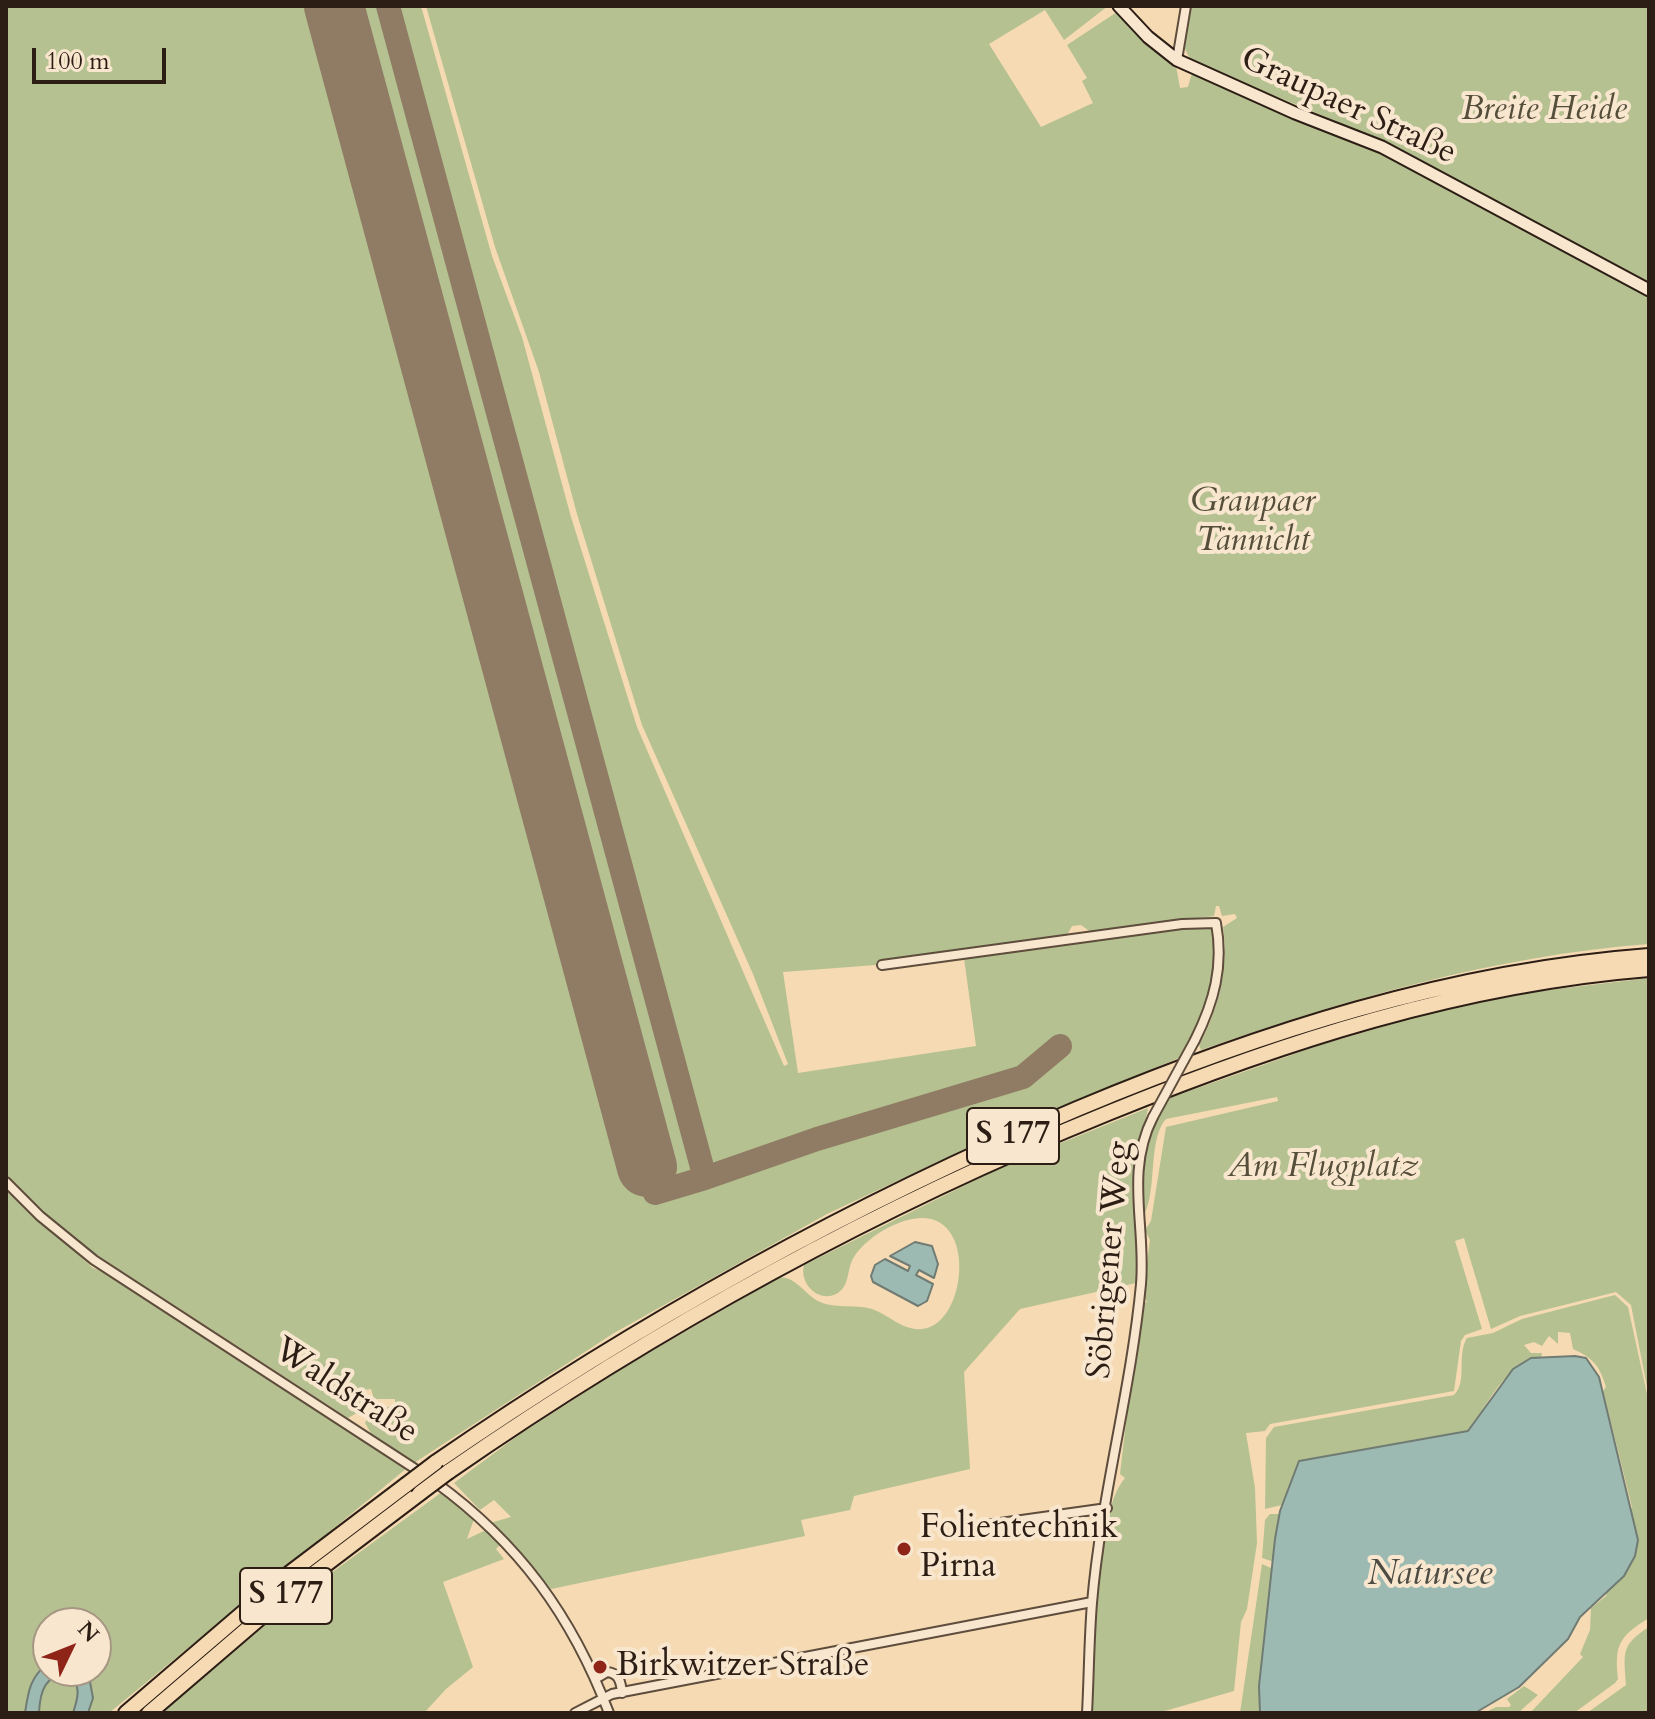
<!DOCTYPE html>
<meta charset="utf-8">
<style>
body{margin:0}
#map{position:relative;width:1655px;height:1719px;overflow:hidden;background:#f5dab3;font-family:Cardo,serif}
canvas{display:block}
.frame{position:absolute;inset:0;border:8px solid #2c1d15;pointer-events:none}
.north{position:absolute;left:32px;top:1607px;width:80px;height:80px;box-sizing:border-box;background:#f8e7ce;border:2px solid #a69684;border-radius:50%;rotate:47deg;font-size:22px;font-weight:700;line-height:32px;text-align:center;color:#2c1d15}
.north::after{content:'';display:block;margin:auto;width:28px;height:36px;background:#8f2418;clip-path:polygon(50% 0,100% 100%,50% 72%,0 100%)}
.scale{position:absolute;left:32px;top:48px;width:134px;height:36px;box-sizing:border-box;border:4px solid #2c1d15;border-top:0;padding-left:10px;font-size:24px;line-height:28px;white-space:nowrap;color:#2c1d15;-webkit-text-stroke:6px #f8e7ce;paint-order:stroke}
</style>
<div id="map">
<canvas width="1655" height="1719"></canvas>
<div class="frame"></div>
<div class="north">N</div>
<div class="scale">100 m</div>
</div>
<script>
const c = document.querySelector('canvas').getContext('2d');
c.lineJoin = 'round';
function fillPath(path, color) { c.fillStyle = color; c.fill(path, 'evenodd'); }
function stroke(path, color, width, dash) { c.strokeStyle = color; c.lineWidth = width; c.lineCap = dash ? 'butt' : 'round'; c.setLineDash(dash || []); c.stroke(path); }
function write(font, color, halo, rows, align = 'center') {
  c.font = font + ' Cardo,serif'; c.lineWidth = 8; c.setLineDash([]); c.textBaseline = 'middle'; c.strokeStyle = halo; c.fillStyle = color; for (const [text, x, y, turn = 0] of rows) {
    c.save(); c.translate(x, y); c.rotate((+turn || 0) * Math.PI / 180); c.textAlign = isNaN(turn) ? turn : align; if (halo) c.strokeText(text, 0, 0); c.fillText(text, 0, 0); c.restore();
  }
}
const green = new Path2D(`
 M6 6H421L492 256 522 337 571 517 637 727 784 1066 788 1064 753 974 642 725 577 514 539 372 495 247 426 6H1108L1064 40 1045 10 989 44 1041 127 1093 103 1082 81 1087 78 1067 45 1117 12 1144 42 1176 66 1180 88 1188 87 1192 73 1293 120 1377 152 1649 297V944C1493 956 1348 999 1201 1050L1199 1045C1218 1012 1229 966 1223 927L1237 918 1235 914 1222 916 1219 906H1216L1214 916 1092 933 1081 925 1072 926 1066 937 876 962V965L783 972 798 1073 976 1046 964 958 1207 925C1238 951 1196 1031 1179 1058L997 1134 827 1214 614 1333 414 1463 372 1435 365 1423 371 1412 395 1405V1399H374L371 1389 364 1390V1409L348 1418 94 1253 39 1208 6 1174Z
 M1189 6H1649V283L1379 139 1191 61 1183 45Z
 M1649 978V1397L1631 1305 1616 1292 1520 1316 1491 1329 1464 1238 1455 1241 1482 1329 1465 1335 1461 1341 1454 1391 1270 1424 1265 1431 1246 1433 1255 1488 1257 1543 1247 1609 1241 1622 1234 1691 1158 1713H1092C1093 1661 1093 1515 1125 1478L1120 1474C1126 1419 1134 1362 1142 1304L1147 1302 1143 1295 1150 1240 1145 1230 1151 1221 1166 1127 1278 1101 1277 1097 1166 1119C1147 1140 1158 1192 1143 1217L1140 1216 1144 1150 1153 1124 1169 1098 1320 1045 1448 1008 1523 993Z
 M1148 1108 1132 1188 1138 1255 1136 1283 1020 1309 964 1372 970 1469 854 1496 850 1510 801 1520 805 1536 551 1589 490 1523 511 1517 494 1500 480 1510 454 1483 520 1434 626 1366 778 1278C793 1274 805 1294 818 1301 833 1309 855 1304 872 1309 889 1315 903 1331 922 1329 961 1326 975 1239 937 1221 912 1209 867 1235 854 1257 846 1269 851 1286 836 1294 818 1303 799 1283 804 1265L1006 1165Z
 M6 1189 93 1268 106 1273 407 1468 109 1713H88L93 1697 88 1671H96V1623H48V1664C30 1676 28 1693 25 1713H6Z
 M1615 1295 1628 1307 1649 1403V1618C1620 1636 1614 1644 1618 1679L1615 1683 1574 1713H1530L1583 1657 1580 1654 1590 1630 1591 1608 1606 1596 1632 1507 1603 1391 1606 1387C1600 1366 1593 1358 1573 1349L1570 1333 1558 1332V1344L1549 1336 1542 1346 1534 1342 1524 1345 1531 1353H1542L1541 1358C1508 1359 1486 1406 1469 1431L1300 1461 1282 1505 1265 1509 1266 1438 1274 1427 1454 1395C1468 1381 1456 1356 1467 1338L1493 1333 1522 1319Z
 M442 1492 474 1519 467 1539 486 1530 500 1545 496 1549 504 1559 443 1582 473 1667 446 1689 424 1713 163 1712 301 1595Z
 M1270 1514H1280L1274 1562 1262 1558 1265 1520Z
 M1262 1564 1273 1569 1259 1686 1260 1713H1240Z
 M1649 1627V1711L1587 1713 1626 1685C1624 1654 1620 1645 1649 1627Z
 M59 1674 71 1675C81 1687 78 1698 73 1713H39C40 1693 41 1686 59 1674Z
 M1524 1686 1538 1695 1518 1713H1484L1496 1707H1509L1511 1705 1507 1699Z`);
const water = new Path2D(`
 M915 1242 932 1246 938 1264 934 1278 919 1270 916 1275 933 1284 927 1301 918 1306 873 1282 871 1276 875 1265 885 1259 908 1271 910 1266 890 1256Z
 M1575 1356 1586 1358 1599 1377 1638 1540 1635 1556 1624 1576 1580 1617 1568 1639 1519 1687 1475 1713H1260L1259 1686 1275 1539 1280 1511 1299 1461 1468 1431 1513 1369 1531 1358Z
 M48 1664V1671H88L93 1698 88 1713H73C78 1698 81 1687 71 1675 45 1673 40 1691 39 1713H25C28 1693 30 1676 48 1664Z`);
const taxiway = new Path2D(`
 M388 6 705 1178 655 1193 647 1167
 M705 1178 817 1139 1023 1077 1060 1046`);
const runway = new Path2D(`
 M334 6 647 1167`);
const street = new Path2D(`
 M1177 60 1186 6
 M882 965 1182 924 1216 923C1224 966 1214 1002 1195 1040
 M6 1182 40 1216 94 1260 423 1474
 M435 1482C519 1543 572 1616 609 1713
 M986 1525 1107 1508
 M595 1679 607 1672C619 1673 621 1682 622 1693
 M575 1713 612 1694 1092 1602
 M1087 1713C1089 1677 1089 1640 1092 1603 1101 1496 1131 1391 1141 1284 1146 1226 1125 1172 1153 1117`);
const secondary = new Path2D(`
 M1119 6 1148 37 1177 60 1295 113 1382 147 1649 290`);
const highway = new Path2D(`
 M435 1463C638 1323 850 1205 1077 1109 1261 1032 1450 971 1649 956
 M448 1472C656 1328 874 1208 1108 1113 1282 1042 1461 984 1649 969
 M126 1713 286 1576 406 1485
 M149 1713 296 1587 420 1493`);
const streetBridge = new Path2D(`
 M1153 1117 1195 1040`);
const highwayBridge = new Path2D(`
 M406 1485 435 1463
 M420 1493 448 1472`);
const markers = [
 [904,1549,8,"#8f2418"],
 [600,1667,8,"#8f2418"]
];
const shields = [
 [1013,1136,92],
 [286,1596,92]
];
const shieldNames = [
 ["S 177",1013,1136],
 ["S 177",286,1596]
];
const streetNames = [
 ["Graupaer Straße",1348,107,25],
 ["Söbrigener Weg",1111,1260,-85],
 ["Waldstraße",345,1392,33]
];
const parkNames = [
 ["Breite Heide",1544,111],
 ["Graupaer",1253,503],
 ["Tännicht",1253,542],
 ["Am Flugplatz",1323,1168]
];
const poiNames = [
 ["Folientechnik",920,1529],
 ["Pirna",920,1568],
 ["Birkwitzer Straße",616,1667]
];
const waterNames = [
 ["Natursee",1430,1576]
];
fillPath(green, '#b5c191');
fillPath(water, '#9dbab2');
stroke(water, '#707b73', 2);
stroke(taxiway, '#907c64', 24);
stroke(runway, '#907c64', 60);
stroke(street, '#5e4c3c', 12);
stroke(secondary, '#2c1d15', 15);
stroke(highway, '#2c1d15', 18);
stroke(street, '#f8e7ce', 8);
stroke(secondary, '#f8e7ce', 11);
stroke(highway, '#f5dab3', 14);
stroke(streetBridge, '#5e4c3c', 12, []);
stroke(highwayBridge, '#2c1d15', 18, []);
stroke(streetBridge, '#f8e7ce', 8);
stroke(highwayBridge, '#f5dab3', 14);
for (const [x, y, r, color] of markers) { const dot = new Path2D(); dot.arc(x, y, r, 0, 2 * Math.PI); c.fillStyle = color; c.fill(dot); stroke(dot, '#f8e7ce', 3); }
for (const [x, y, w] of shields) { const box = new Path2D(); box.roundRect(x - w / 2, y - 28, w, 56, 6); c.fillStyle = '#f8e7ce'; c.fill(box); stroke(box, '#2c1d15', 2); }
write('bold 32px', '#2c1d15', null, shieldNames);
write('34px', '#2c1d15', '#f8e7ce', streetNames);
write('italic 34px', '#554e3a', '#f8e7ce', parkNames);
write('34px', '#2c1d15', '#f8e7ce', poiNames, 'left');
write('italic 36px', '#4e4c44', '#f8e7ce', waterNames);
</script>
